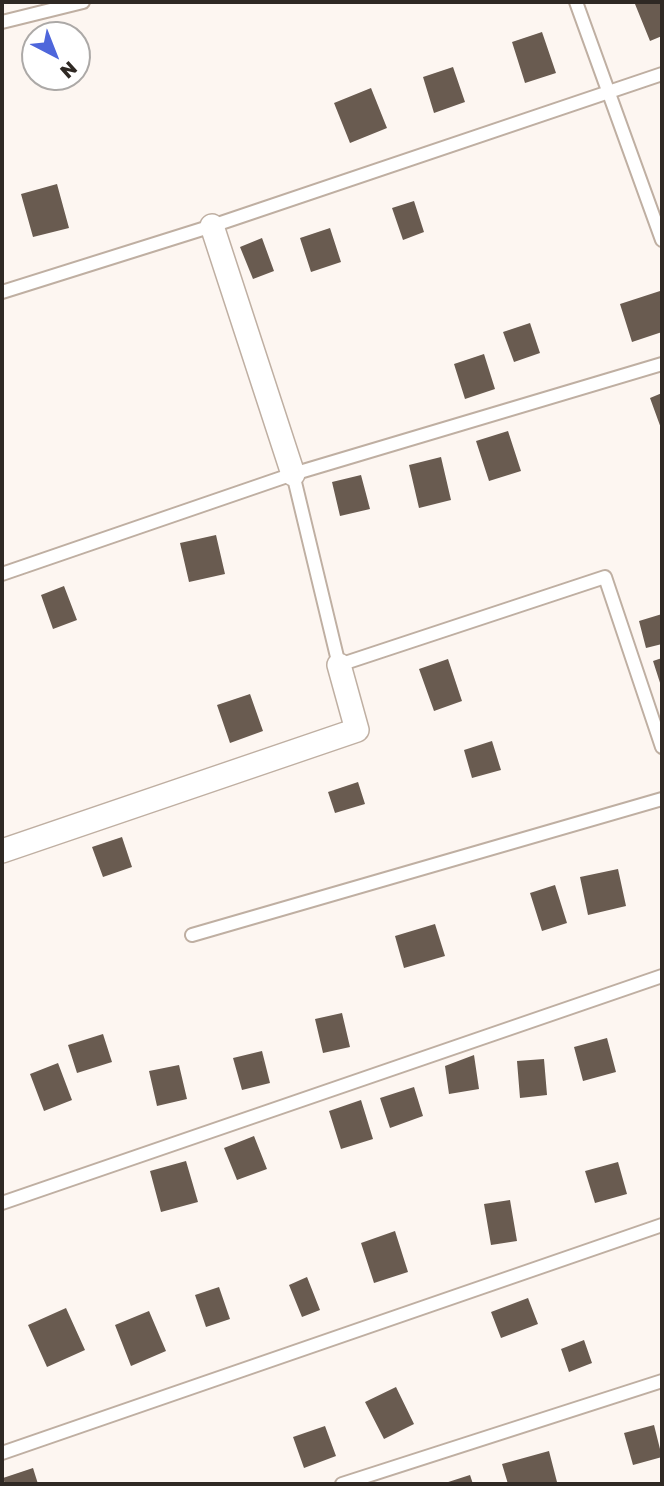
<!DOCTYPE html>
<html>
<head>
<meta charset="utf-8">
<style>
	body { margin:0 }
	#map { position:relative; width:664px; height:1486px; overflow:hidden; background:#fdf6f1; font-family:"Golos Text",sans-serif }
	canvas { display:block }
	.frame { position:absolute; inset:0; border:4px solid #2f2924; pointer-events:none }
	.north { position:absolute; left:21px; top:21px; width:70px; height:70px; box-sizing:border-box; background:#fff; border:2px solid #aca9a7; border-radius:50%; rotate:138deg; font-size:19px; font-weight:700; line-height:28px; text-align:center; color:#2f2924 }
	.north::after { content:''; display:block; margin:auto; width:24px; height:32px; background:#4e66db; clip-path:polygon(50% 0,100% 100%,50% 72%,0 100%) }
</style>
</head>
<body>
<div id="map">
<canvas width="664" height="1486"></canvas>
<div class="frame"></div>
<div class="north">N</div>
</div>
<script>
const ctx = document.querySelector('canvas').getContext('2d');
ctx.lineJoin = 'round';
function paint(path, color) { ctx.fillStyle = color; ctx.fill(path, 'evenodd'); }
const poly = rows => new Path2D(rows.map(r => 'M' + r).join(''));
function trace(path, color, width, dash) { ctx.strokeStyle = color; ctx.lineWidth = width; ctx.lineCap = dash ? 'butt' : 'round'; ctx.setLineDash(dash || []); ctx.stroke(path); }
paint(poly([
	[640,2,662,2,662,36,650,41,635,4],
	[542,32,556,73,525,83,512,42],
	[453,67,465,102,434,113,423,77],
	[371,88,387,128,350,143,334,103],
	[57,184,69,228,33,237,21,194],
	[414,201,424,232,403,240,392,208],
	[330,228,341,262,311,272,300,238],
	[262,238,274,271,253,279,240,247],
	[660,291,662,332,632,342,620,304],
	[530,323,540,353,514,362,503,332],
	[484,354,495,389,465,399,454,364],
	[662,393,662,431,650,398],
	[508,431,521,471,489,481,476,441],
	[441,457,451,500,419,508,409,465],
	[361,475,370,509,340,516,332,482],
	[216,535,225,574,189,582,180,543],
	[64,586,77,620,53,629,41,595],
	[662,614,662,644,646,648,639,621],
	[662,658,662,689,653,661],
	[448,659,462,701,434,711,419,669],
	[250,694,263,731,230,743,217,705],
	[492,741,501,770,472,778,464,750],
	[358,782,365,804,335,813,328,792],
	[122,837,132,867,103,877,92,847],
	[618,869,626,906,588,915,580,877],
	[555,885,567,923,542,931,530,893],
	[435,924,445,956,404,968,395,936],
	[342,1013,350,1047,323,1053,315,1019],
	[103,1034,112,1062,77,1073,68,1045],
	[607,1038,616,1072,583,1081,574,1047],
	[262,1051,270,1083,242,1090,233,1058],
	[474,1055,479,1089,449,1094,445,1066],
	[544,1059,547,1095,520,1098,517,1061],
	[58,1063,72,1100,44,1111,30,1074],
	[179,1065,187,1099,157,1106,149,1071],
	[414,1087,423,1116,390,1128,380,1098],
	[361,1100,373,1139,341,1149,329,1111],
	[254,1136,267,1169,237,1180,224,1148],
	[186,1161,198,1202,161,1212,150,1171],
	[618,1162,627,1194,595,1203,585,1171],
	[510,1200,517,1241,491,1245,484,1204],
	[395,1231,408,1272,374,1283,361,1243],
	[307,1277,320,1310,302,1317,289,1285],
	[219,1287,230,1319,206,1327,195,1295],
	[528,1298,538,1324,501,1338,491,1312],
	[66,1308,85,1350,47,1367,28,1325],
	[149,1311,166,1351,131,1366,115,1325],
	[584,1340,592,1363,569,1372,561,1349],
	[396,1387,414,1424,384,1439,365,1402],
	[654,1425,662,1457,633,1465,624,1433],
	[325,1426,336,1456,304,1468,293,1437],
	[549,1451,557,1482,508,1484,502,1464],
	[33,1468,38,1484,5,1484,3,1478],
	[470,1475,473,1484,442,1484]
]), '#695b50');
const service = poly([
	[576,2,662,240],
	[2,22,83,2],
	[2,292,212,226,662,74],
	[293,474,339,665,605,577,662,747],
	[2,574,293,474,662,364],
	[192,935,662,799],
	[2,1203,662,976],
	[2,1453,662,1225],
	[342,1484,662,1381]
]);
const minor = poly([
	[212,226,293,474],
	[2,851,357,730,339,665]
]);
trace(service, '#bfafa2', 16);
trace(minor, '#bfafa2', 26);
trace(service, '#fff', 12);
trace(minor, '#fff', 23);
</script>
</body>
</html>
